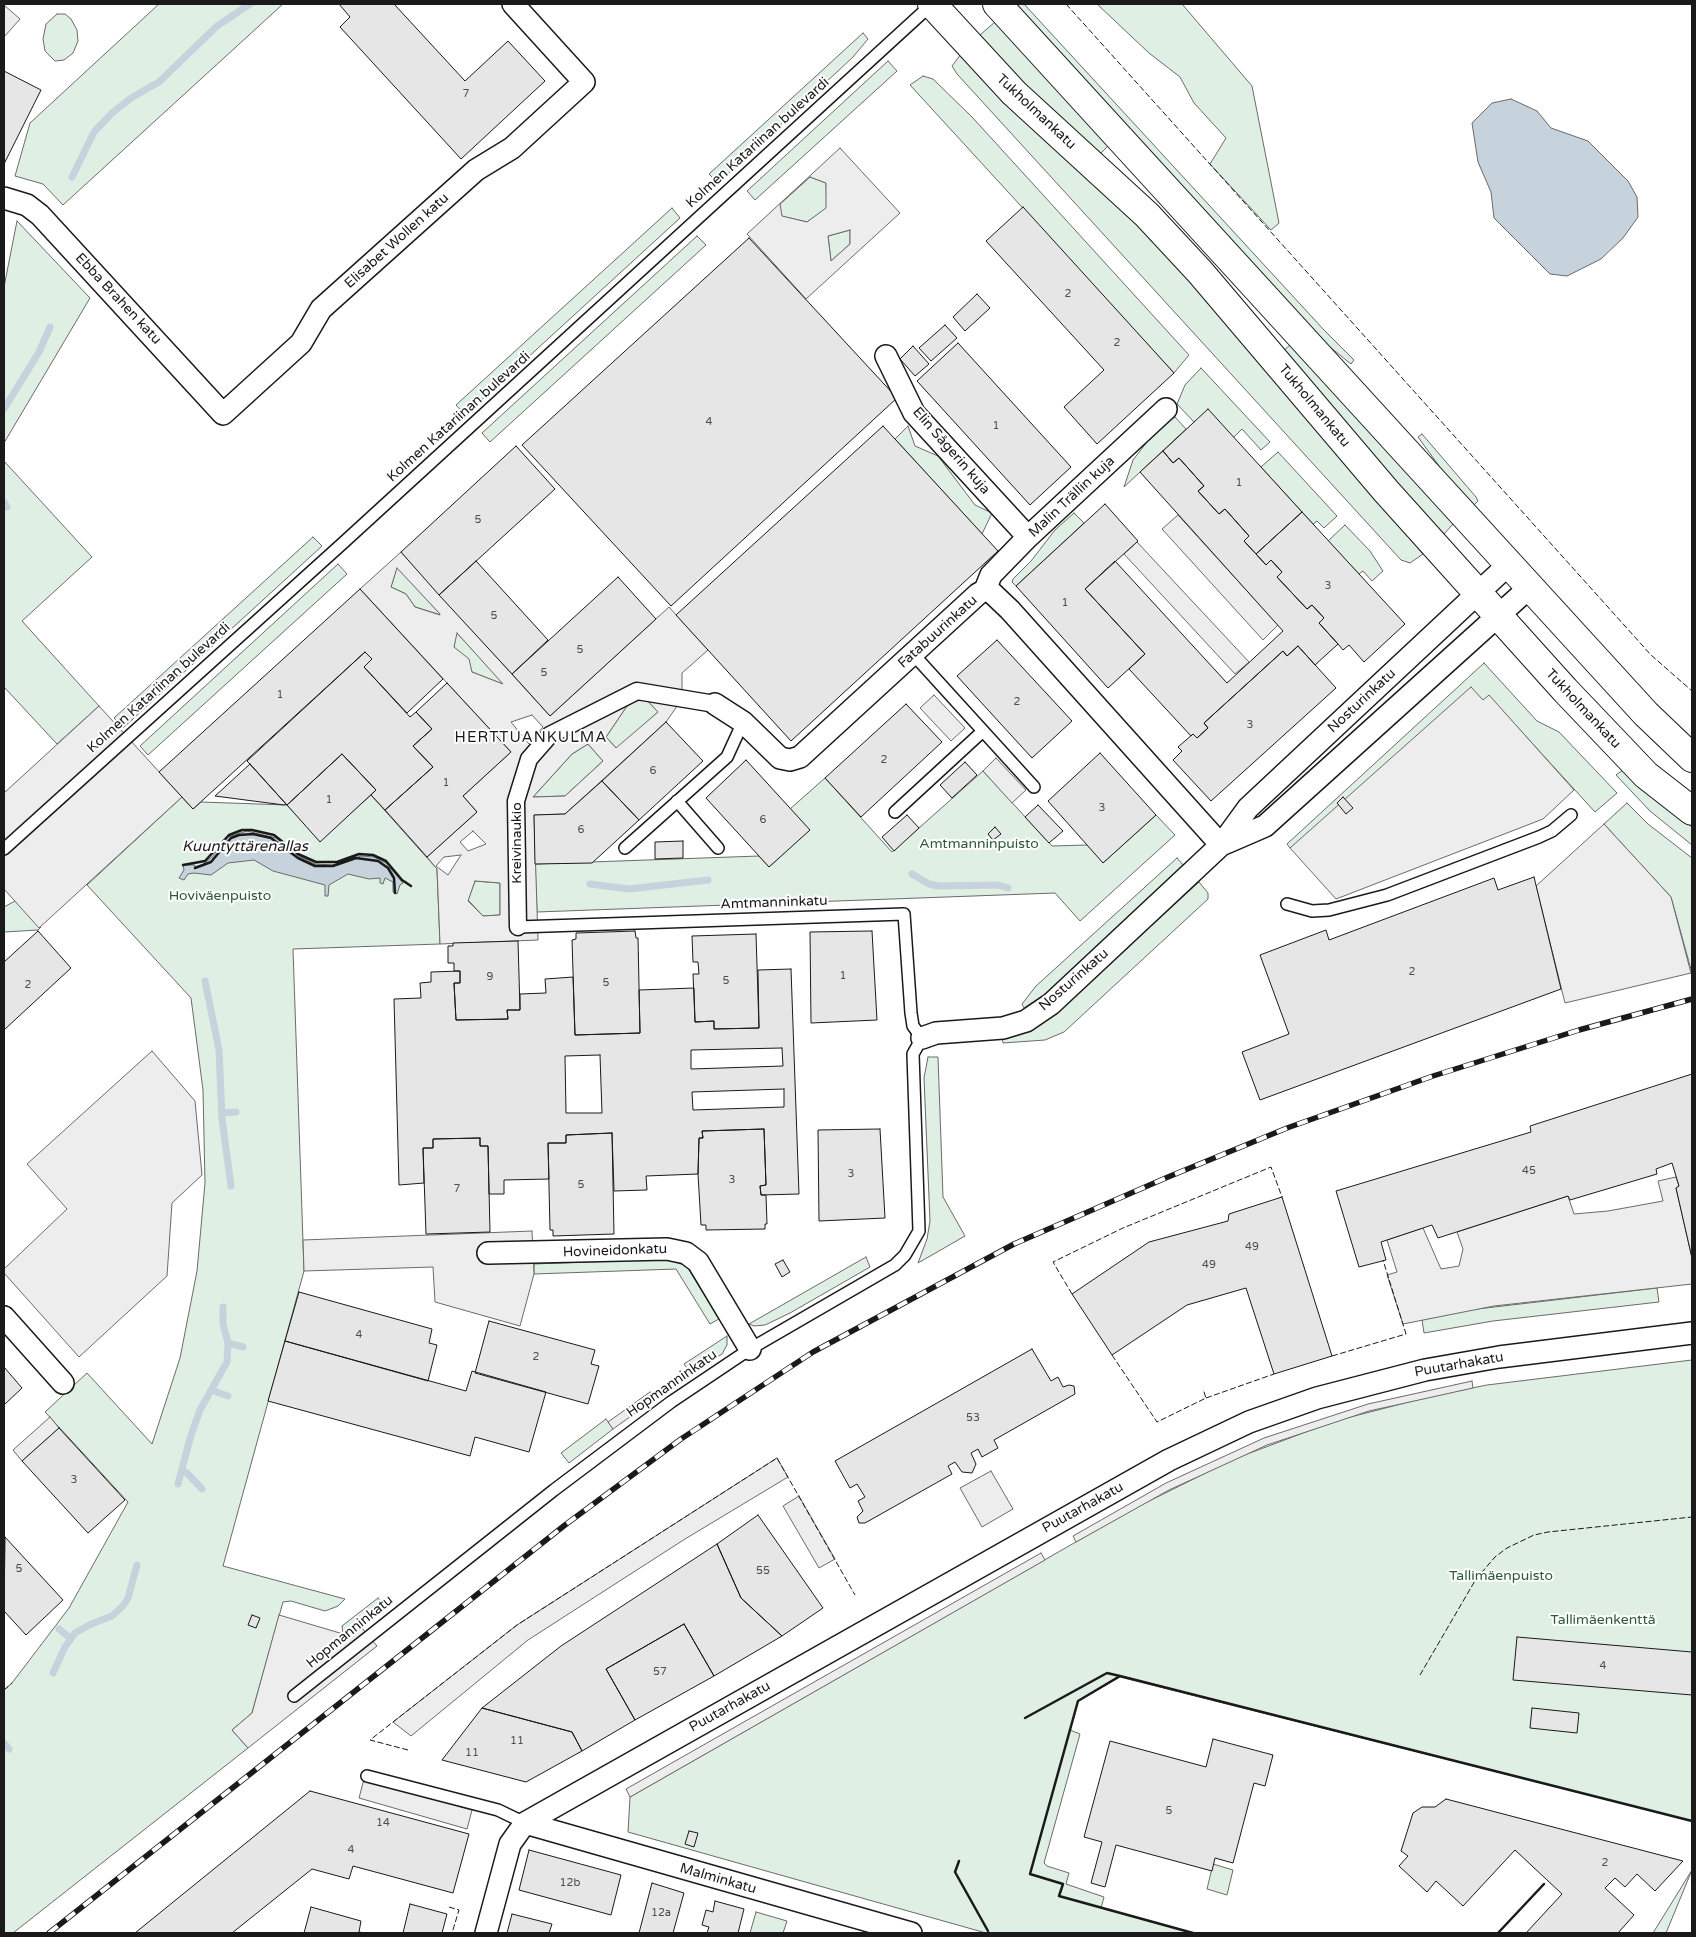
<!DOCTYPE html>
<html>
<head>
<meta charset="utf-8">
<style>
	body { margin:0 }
	#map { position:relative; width:1696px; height:1937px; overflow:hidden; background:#fff; font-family:"Varela Round",sans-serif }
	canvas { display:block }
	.frame { position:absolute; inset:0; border:5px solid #1a1a1a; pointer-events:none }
</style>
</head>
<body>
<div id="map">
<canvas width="1696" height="1937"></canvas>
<div class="frame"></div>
</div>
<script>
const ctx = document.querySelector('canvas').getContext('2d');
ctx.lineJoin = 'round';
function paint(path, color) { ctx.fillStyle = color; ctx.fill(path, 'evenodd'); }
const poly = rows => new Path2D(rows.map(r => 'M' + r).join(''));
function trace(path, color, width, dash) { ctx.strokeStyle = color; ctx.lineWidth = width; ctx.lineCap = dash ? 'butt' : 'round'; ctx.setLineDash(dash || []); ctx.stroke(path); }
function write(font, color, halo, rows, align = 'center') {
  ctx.font = font + ' "Varela Round",sans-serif'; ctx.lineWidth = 4; ctx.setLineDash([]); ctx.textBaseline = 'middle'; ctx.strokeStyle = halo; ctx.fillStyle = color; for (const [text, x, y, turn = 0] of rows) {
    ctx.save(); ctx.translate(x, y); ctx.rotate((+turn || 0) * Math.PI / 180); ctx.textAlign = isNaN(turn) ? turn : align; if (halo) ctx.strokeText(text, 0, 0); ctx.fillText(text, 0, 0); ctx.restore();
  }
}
const green = poly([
	[159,4,283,4,63,205,43,184,15,176,30,123,159,4],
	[1014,4,1024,4,1324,330,1354,360,1351,364,1320,339,1014,4],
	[1097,4,1182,4,1252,86,1279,223,1271,230,1210,164,1226,138,1194,103,1180,77,1149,53,1097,4],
	[57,14,65,14,71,19,77,30,78,41,73,53,64,60,55,61,45,51,43,39,46,24,57,14],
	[995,22,1108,146,1100,154,1017,78,980,35,995,22],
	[863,33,868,39,853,57,718,183,709,174,863,33],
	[961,54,1110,195,1190,281,1423,554,1410,563,1401,560,957,74,952,66,961,54],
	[888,61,897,71,755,200,747,191,888,61],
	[923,76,933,79,972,117,1189,355,1174,373,910,85,923,76],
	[810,177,826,183,827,208,807,222,781,216,780,204,810,177],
	[672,208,680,218,465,415,456,405,672,208],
	[17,221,90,298,4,443,4,287,17,221],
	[850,230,850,244,831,261,828,236,850,230],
	[697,236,706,245,490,442,482,433,697,236],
	[1290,345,1454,523,1443,535,1282,352,1290,345],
	[1201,368,1270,442,1261,450,1242,429,1233,438,1194,422,1177,404,1185,385,1201,368],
	[1175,417,1186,429,1124,487,1133,460,1157,429,1175,417],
	[908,426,915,446,938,456,975,505,992,513,982,534,895,439,908,426],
	[1422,434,1476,497,1478,501,1472,507,1450,481,1418,437,1422,434],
	[1278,452,1337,516,1324,528,1317,521,1313,524,1261,467,1278,452],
	[4,461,92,557,22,621,99,706,57,744,4,687,4,461],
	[1074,513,1084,523,1016,586,1012,582,1013,579,1031,561,1055,530,1074,513],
	[1345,525,1370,551,1383,571,1372,581,1363,571,1359,574,1328,541,1345,525],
	[313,537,322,546,123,728,114,718,313,537],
	[338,564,347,574,148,755,140,746,338,564],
	[397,567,441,615,415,607,406,594,391,587,397,567],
	[456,632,505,685,472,672,454,647,456,632],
	[1484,663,1537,721,1559,732,1617,793,1595,812,1489,696,1290,848,1287,844,1484,663],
	[645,698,658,712,617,749,606,737,629,703,645,698],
	[588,744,603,761,565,796,533,797,572,754,588,744],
	[1623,770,1660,804,1692,827,1692,845,1650,811,1616,775,1623,770],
	[983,771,1052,846,1087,845,1104,862,1156,815,1175,835,1080,921,1055,893,537,912,535,864,759,856,769,867,809,830,790,809,825,778,892,852,983,771],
	[371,795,437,869,440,944,293,949,304,1271,223,1566,345,1599,338,1606,325,1611,291,1601,283,1602,252,1713,232,1730,248,1748,13,1933,4,1933,4,1690,12,1683,69,1608,128,1502,45,1412,87,1373,152,1444,180,1358,197,1271,205,1183,203,1090,191,998,87,885,182,797,193,809,201,802,287,805,320,841,371,795],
	[1627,803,1648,824,1692,858,1692,973,1671,897,1604,824,1627,803],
	[1177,858,1184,866,1045,994,1024,1008,1022,1004,1036,986,1177,858],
	[475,881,500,883,500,915,483,916,468,900,475,881],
	[1199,882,1208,893,1208,899,1064,1032,1045,1040,1003,1043,1002,1038,1038,1026,1053,1016,1199,882],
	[15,901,18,901,41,927,38,930,4,932,4,907,15,901],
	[928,1057,938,1057,943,1197,965,1236,918,1263,927,1239,930,1221,924,1078,928,1057],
	[866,1257,870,1267,790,1313,765,1325,754,1326,749,1324,866,1257],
	[667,1259,684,1265,689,1270,719,1319,710,1324,676,1269,534,1274,534,1264,667,1259],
	[1657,1288,1659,1302,1493,1321,1424,1333,1422,1320,1460,1311,1657,1288],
	[727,1336,727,1345,722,1354,691,1374,684,1364,727,1336],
	[1692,1360,1692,1821,1120,1677,1078,1701,1070,1730,1080,1734,1044,1863,1047,1866,1069,1873,1066,1884,1104,1897,1101,1908,1193,1933,986,1933,628,1832,630,1797,1137,1507,1234,1459,1335,1421,1432,1396,1487,1385,1692,1360],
	[606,1419,613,1429,569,1463,561,1453,606,1419],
	[378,1598,386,1608,350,1636,343,1634,342,1626,378,1598],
	[1213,1864,1233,1870,1227,1895,1207,1889,1213,1864],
	[1692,1870,1666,1933,1653,1933,1692,1870],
	[756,1912,787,1921,783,1933,750,1933,756,1912]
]);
paint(green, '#e0efe3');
trace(green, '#6a6a6a', 1);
const parking = poly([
	[4,5,20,19,4,37,4,5],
	[840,148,900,213,806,299,747,234,840,148],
	[810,177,826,183,826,208,807,222,782,216,780,204,810,177],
	[850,230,850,244,831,261,828,236,850,230],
	[1178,515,1278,625,1263,640,1162,529,1178,515],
	[1137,542,1249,662,1235,674,1124,554,1137,542],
	[401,552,550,716,669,607,708,650,682,673,682,699,666,722,565,814,534,815,538,940,440,944,437,869,427,857,477,812,463,796,511,752,360,589,401,552],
	[397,568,440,614,440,615,415,607,406,594,391,587,397,568],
	[457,633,503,684,472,672,469,659,454,647,457,633],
	[645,698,658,712,616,748,606,737,629,703,645,698],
	[532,715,543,727,529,744,511,722,532,715],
	[588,744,603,761,565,796,533,797,572,754,588,744],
	[473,831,486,844,468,851,460,842,473,831],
	[461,855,448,875,436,866,444,857,461,855],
	[475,881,500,883,500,915,483,916,468,901,475,881],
	[1471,687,1483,700,1489,695,1574,790,1543,819,1336,899,1290,848,1471,687],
	[934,695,965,728,951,741,920,708,934,695],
	[99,706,182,797,39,928,4,889,4,793,99,706],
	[996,758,1026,790,1012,803,983,771,996,758],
	[1604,824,1671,897,1691,973,1565,1003,1536,886,1604,824],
	[152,1051,195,1101,202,1175,172,1203,167,1276,79,1357,4,1273,4,1269,67,1209,27,1164,152,1051],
	[1676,1177,1679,1186,1676,1188,1692,1258,1692,1284,1494,1306,1403,1324,1387,1275,1397,1272,1387,1240,1423,1228,1441,1269,1459,1266,1463,1249,1457,1232,1568,1196,1574,1214,1608,1211,1663,1201,1658,1181,1676,1177],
	[532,1231,534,1274,520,1326,435,1302,433,1267,304,1271,303,1240,532,1231],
	[1472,1381,1473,1388,1369,1411,1267,1445,1169,1490,1076,1542,1073,1536,1166,1483,1264,1438,1368,1404,1472,1381],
	[650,1392,655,1399,613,1429,608,1422,650,1392],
	[50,1417,59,1428,22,1461,13,1450,50,1417],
	[777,1458,788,1477,685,1539,528,1640,411,1736,393,1722,517,1625,777,1458],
	[991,1471,1013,1509,982,1527,960,1488,991,1471],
	[799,1496,835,1559,819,1568,783,1506,799,1496],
	[1041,1553,1045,1560,630,1797,626,1789,1041,1553],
	[279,1615,350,1636,361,1627,377,1646,248,1748,232,1730,252,1713,279,1615],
	[364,1779,472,1810,467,1829,359,1798,364,1779]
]);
paint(parking, '#ededed');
trace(parking, '#6a6a6a', 1);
const water = poly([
	[1511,99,1537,111,1551,128,1588,141,1628,181,1637,197,1638,217,1623,238,1601,259,1567,276,1550,274,1494,218,1491,192,1478,162,1472,123,1492,103,1511,99],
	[247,831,276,838,297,855,315,864,332,865,361,856,374,857,386,863,403,883,400,885,397,894,393,892,393,882,385,878,383,884,380,883,380,878,369,879,348,874,329,885,328,896,325,896,325,885,273,871,254,860,228,863,211,875,194,873,188,874,184,880,179,878,184,870,183,865,195,865,195,867,202,865,212,857,228,837,247,831]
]);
paint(water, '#c6d2dc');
trace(water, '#6a6a6a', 1);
trace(poly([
	[72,177,94,132,112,113,131,98,159,82,217,26,250,4],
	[4,409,39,352,50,327],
	[4,502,7,507],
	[912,874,929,884,938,886,998,885,1008,888],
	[590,884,629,889,708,880],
	[205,981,219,1050,222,1119,231,1186],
	[222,1113,236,1112],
	[228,1343,243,1347],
	[211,1390,228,1396],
	[182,1471,187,1473,202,1489],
	[178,1484,191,1435,200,1410,227,1362,228,1343,223,1324,223,1307],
	[59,1629,70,1638],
	[53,1673,65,1647,75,1633,91,1624,112,1616,123,1606,128,1598,137,1565],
	[4,1743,9,1749]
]), '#c6d2dc', 7);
const building = poly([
	[339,4,394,4,465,81,508,41,545,81,461,159,340,27,350,17,339,4],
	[4,71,41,90,4,164,4,71],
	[1023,207,1174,373,1097,444,1064,407,1104,370,986,241,1023,207],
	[749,238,897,398,671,606,522,445,749,238],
	[977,294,990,308,965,331,953,317,977,294],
	[945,325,957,338,931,361,919,348,945,325],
	[958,343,1071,467,1030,505,917,381,958,343],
	[913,346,929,364,915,376,900,359,913,346],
	[1208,409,1302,512,1256,554,1244,541,1249,536,1225,509,1219,514,1198,491,1204,486,1179,458,1173,463,1163,451,1208,409],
	[883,426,998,551,791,741,676,615,883,426],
	[516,446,555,489,439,595,401,552,516,446],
	[1163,451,1173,463,1179,458,1204,486,1198,491,1219,514,1225,509,1249,536,1244,541,1256,554,1266,565,1271,560,1282,572,1277,577,1307,609,1312,605,1324,618,1319,623,1338,644,1315,665,1298,646,1287,656,1283,651,1204,723,1208,728,1197,738,1193,734,1191,736,1129,669,1145,654,1085,589,1115,561,1227,683,1283,631,1140,472,1163,451],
	[1105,504,1138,541,1085,589,1145,654,1108,688,1016,586,1105,504],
	[1302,512,1405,624,1364,662,1349,645,1343,650,1338,644,1319,623,1324,618,1312,605,1307,609,1277,577,1282,572,1271,560,1266,565,1256,554,1302,512],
	[476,561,548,640,512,674,439,595,476,561],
	[618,577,656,619,550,716,512,674,618,577],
	[360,589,443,679,407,713,364,667,372,659,365,652,193,809,159,772,360,589],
	[997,640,1072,721,1032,758,957,676,997,640],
	[1298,646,1336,688,1211,801,1173,760,1182,751,1178,747,1193,734,1197,738,1208,728,1204,723,1283,651,1287,656,1298,646],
	[365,652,372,659,364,667,410,717,416,712,432,729,413,746,433,767,385,810,371,795,376,790,342,754,287,805,247,761,365,652],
	[447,683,511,752,463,796,477,812,427,857,385,810,433,767,413,746,432,729,416,712,447,683],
	[906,704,942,742,861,817,825,778,906,704],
	[666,722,703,761,639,820,602,781,666,722],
	[1100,753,1156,815,1103,863,1048,801,1100,753],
	[342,754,376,790,320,842,287,805,342,754],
	[746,760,810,830,769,867,706,798,746,760],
	[965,762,977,775,952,798,940,785,965,762],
	[250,764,286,804,284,805,215,796,250,764],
	[602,781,639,820,592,863,535,864,534,815,565,814,602,781],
	[1343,797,1353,808,1346,814,1337,803,1343,797],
	[1038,805,1063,831,1049,843,1025,817,1038,805],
	[907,815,919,828,894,851,882,837,907,815],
	[995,827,1001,834,993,840,988,834,995,827],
	[683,841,683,858,655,859,655,842,683,841],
	[1534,877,1561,989,1260,1100,1242,1052,1289,1034,1260,955,1326,930,1329,940,1494,878,1498,890,1534,877],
	[38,931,71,968,4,1030,4,962,38,931],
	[635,931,636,938,638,938,640,1033,575,1035,572,940,576,939,576,933,635,931],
	[872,931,877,1020,811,1023,810,932,872,931],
	[756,934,759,1028,714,1029,714,1021,695,1022,693,974,699,974,698,962,693,962,692,936,756,934],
	[518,941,520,1010,507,1010,508,1019,456,1020,454,983,460,983,460,971,454,971,454,963,448,963,448,946,453,946,453,943,518,941],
	[791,969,799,1194,761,1195,760,1186,766,1185,764,1129,702,1131,703,1138,699,1138,698,1174,646,1176,647,1190,614,1191,612,1133,566,1135,566,1143,548,1143,549,1179,504,1180,504,1194,489,1194,488,1146,480,1146,480,1138,433,1139,433,1148,423,1148,424,1183,399,1185,394,999,421,998,420,983,431,982,431,972,460,971,460,983,454,983,456,1020,508,1019,507,1010,520,1010,520,994,546,993,545,979,573,977,575,1035,640,1033,639,990,694,988,695,1022,714,1021,714,1029,759,1028,758,970,791,969],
	[782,1048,783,1066,691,1069,691,1050,782,1048],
	[600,1055,602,1113,566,1113,565,1056,600,1055],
	[1692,1074,1692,1258,1676,1188,1679,1186,1672,1163,1656,1169,1657,1174,1570,1200,1568,1196,1438,1238,1432,1225,1381,1242,1386,1260,1359,1267,1336,1191,1531,1132,1530,1126,1692,1074],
	[784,1089,784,1107,693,1110,692,1092,784,1089],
	[764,1129,766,1185,760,1186,761,1195,766,1195,767,1224,765,1224,765,1229,706,1230,706,1225,701,1225,698,1174,699,1138,703,1138,702,1131,764,1129],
	[880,1129,885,1218,819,1221,818,1130,880,1129],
	[612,1133,614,1234,553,1236,553,1230,550,1230,548,1143,566,1143,566,1135,612,1133],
	[480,1138,480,1146,488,1146,490,1232,426,1234,423,1148,433,1148,433,1139,480,1138],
	[1282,1197,1332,1356,1274,1374,1246,1288,1187,1305,1112,1355,1072,1294,1149,1242,1228,1221,1229,1214,1282,1197],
	[783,1260,790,1272,782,1277,775,1264,783,1260],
	[299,1292,432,1329,429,1343,437,1345,428,1381,285,1341,299,1292],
	[489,1321,595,1350,591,1364,599,1366,588,1404,475,1373,489,1321],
	[285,1341,466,1391,472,1371,546,1392,529,1452,475,1437,470,1456,268,1401,285,1341],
	[1032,1349,1051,1381,1058,1377,1063,1387,1069,1385,1074,1386,1075,1394,994,1440,998,1448,982,1457,978,1449,971,1453,976,1464,972,1473,962,1472,955,1462,948,1466,952,1474,865,1523,859,1523,857,1517,863,1511,858,1501,865,1497,857,1484,850,1488,835,1461,1032,1349],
	[4,1367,22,1388,4,1405,4,1367],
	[59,1428,125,1500,88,1533,22,1461,59,1428],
	[758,1515,823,1608,782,1636,741,1598,717,1544,758,1515],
	[5,1537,63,1600,26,1635,4,1611,5,1537],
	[717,1544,741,1598,782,1636,714,1676,684,1624,606,1669,635,1720,582,1751,572,1732,482,1708,561,1646,717,1544],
	[252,1615,260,1618,256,1628,248,1625,252,1615],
	[684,1624,714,1676,635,1720,606,1669,684,1624],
	[1517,1637,1692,1652,1692,1695,1513,1680,1517,1637],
	[482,1708,572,1732,582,1751,526,1782,442,1760,482,1708],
	[1532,1708,1579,1713,1577,1733,1530,1728,1532,1708],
	[1213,1739,1273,1755,1265,1786,1254,1783,1233,1863,1215,1858,1212,1871,1116,1845,1105,1887,1091,1883,1102,1842,1084,1837,1110,1741,1206,1767,1213,1739],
	[310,1791,469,1834,453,1893,353,1866,349,1879,312,1869,232,1933,135,1933,310,1791],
	[1446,1799,1683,1861,1655,1891,1637,1874,1625,1887,1615,1878,1605,1888,1634,1915,1618,1933,1526,1933,1562,1894,1515,1850,1463,1906,1436,1881,1427,1892,1399,1866,1408,1856,1401,1851,1413,1813,1422,1807,1435,1807,1446,1799],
	[689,1831,698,1833,694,1847,685,1844,689,1831],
	[529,1850,621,1875,611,1915,519,1890,529,1850],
	[652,1883,684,1893,673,1933,639,1933,652,1883],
	[715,1901,744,1909,738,1933,707,1933,709,1927,702,1925,706,1910,713,1912,715,1901],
	[410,1904,447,1914,442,1933,403,1933,410,1904],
	[311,1907,361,1921,359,1932,365,1933,304,1933,311,1907],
	[512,1914,552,1924,549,1933,507,1933,512,1914]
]);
paint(building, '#e6e6e6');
trace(building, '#1a1a1a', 1);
const service = poly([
	[913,654,1034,787],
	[677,801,718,848],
	[895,812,983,731],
	[625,848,727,757,743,722],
	[4,849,343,543,932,4],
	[1287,904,1312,911,1329,910,1387,895,1539,837,1552,831,1571,815],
	[294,1696,554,1490,671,1402,750,1349,895,1265,905,1255,919,1231,913,1054,922,1038,913,1026,911,1013,904,914,518,927],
	[367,1776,498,1810,525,1823]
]);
const pedestrian = poly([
	[518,927,516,801,529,759,550,735,637,691,715,704]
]);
const minor = poly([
	[4,198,27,205,40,215,223,414,301,343,321,309,476,170,512,148,584,82,513,4],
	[886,356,914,413,1028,537],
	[985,590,991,575,1028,537,1166,409],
	[715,704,743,722,780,758,790,760,800,757,978,594,985,590,990,591,1010,610,1221,845],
	[1221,845,1265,826,1530,587],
	[922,1038,936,1033,1003,1028,1026,1021,1051,1004,1221,845,1248,808,1509,564],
	[488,1253,667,1249,686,1253,698,1262,750,1349],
	[4,1317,63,1383],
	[525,1823,911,1933],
	[486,1933,510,1844,525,1823,1169,1460,1249,1422,1317,1398,1425,1370,1499,1357,1692,1333]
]);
const secondary = poly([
	[932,4,1014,93,1147,215,1200,272,1386,491,1565,690,1646,775,1692,811],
	[997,4,1646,714,1692,758]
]);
trace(service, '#1a1a1a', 14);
trace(pedestrian, '#1a1a1a', 19);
trace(minor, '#1a1a1a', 24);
trace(secondary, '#1a1a1a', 30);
trace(service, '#fff', 11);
trace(pedestrian, '#fff', 16);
trace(minor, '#fff', 21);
trace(secondary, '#fff', 28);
const rail = poly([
	[49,1933,565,1525,681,1439,813,1352,1014,1244,1168,1177,1287,1128,1433,1076,1579,1030,1692,999]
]);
trace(rail, '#1a1a1a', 5.5);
trace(rail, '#fff', 4, [11]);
trace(poly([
	[1066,4,1651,655,1692,691],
	[1072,1294,1053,1262,1123,1228,1271,1167,1282,1197],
	[1112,1355,1157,1422,1206,1398,1203,1389],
	[1332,1356,1406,1334,1383,1260],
	[1206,1398,1274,1374],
	[1420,1675,1476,1579,1495,1557,1507,1548,1534,1535,1548,1532,1692,1517],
	[4,1690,12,1683],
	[408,1750,370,1740,517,1625,777,1458,855,1595],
	[449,1907,459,1910,452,1933]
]), '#1a1a1a', 1, [6, 2.5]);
trace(poly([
	[183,865,205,861,229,835,242,830,252,830,274,835,298,854,316,862,337,862,359,854,373,855,386,861,402,880,411,886],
	[195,868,211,862,231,838,239,835,253,834,271,838,298,858,315,866,333,866,356,858,378,861,388,868,394,878,395,893],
	[1025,1718,1107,1673,1120,1676],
	[959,1861,955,1872,988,1931],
	[1193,1933,1059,1896,1063,1884,1030,1874,1078,1701,1120,1676,1692,1821],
	[1498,1933,1544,1884]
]), '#1a1a1a', 2.5);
write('11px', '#4d4d4d', null, [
	["7",466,94],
	["2",1068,294],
	["2",1117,343],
	["4",709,422],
	["1",996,426],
	["1",1239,483],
	["5",478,520],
	["3",1328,586],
	["1",1065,603],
	["5",494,616],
	["5",580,650],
	["5",544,673],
	["1",280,695],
	["2",1017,702],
	["3",1250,725],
	["2",884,760],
	["6",653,771],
	["1",446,783],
	["1",329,800],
	["3",1102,808],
	["6",763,820],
	["6",581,830],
	["2",1412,972],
	["1",843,976],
	["9",490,977],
	["5",726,981],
	["5",606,983],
	["2",28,985],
	["45",1529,1171],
	["3",851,1174],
	["3",732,1180],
	["5",581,1185],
	["7",457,1189],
	["49",1252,1247],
	["49",1209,1265],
	["4",359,1335],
	["2",536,1357],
	["53",973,1418],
	["3",74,1480],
	["5",19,1569],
	["55",763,1571],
	["4",1603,1666],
	["57",660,1672],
	["11",517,1741],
	["11",472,1753],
	["5",1169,1811],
	["14",383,1823],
	["4",351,1850],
	["2",1605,1863],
	["12b",570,1883],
	["12a",661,1913]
]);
write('14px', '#1a1a1a', '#fff', [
	["Tukholmankatu",1036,112,43],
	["Kolmen Katariinan bulevardi",758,143,-42],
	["Elisabet Wollen katu",397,241,-42],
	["Ebba Brahen katu",118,299,47],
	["Tukholmankatu",1314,406,50],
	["Kolmen Katariinan bulevardi",459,417,-42],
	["Elin Sågerin kuja",951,451,49],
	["Malin Trällin kuja",1072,497,-43],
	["Fatabuurinkatu",938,632,-42],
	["Kolmen Katariinan bulevardi",159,688,-42],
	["Nosturinkatu",1362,701,-43],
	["Tukholmankatu",1583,709,47],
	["Kreivinaukio",517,843,-90],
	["Amtmanninkatu",774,903,-2],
	["Nosturinkatu",1074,980,-41],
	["Hovineidonkatu",615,1251,-2],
	["Puutarhakatu",1459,1365,-10],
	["Hopmanninkatu",672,1384,-35],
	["Puutarhakatu",1083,1508,-29],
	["Hopmanninkatu",350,1632,-39],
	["Puutarhakatu",730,1707,-29],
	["Malminkatu",718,1879,16]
]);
write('14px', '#2b5a34', '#fff', [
	["Amtmanninpuisto",979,844],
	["Hoviväenpuisto",220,896],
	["Tallimäenpuisto",1501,1576],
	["Tallimäenkenttä",1603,1620]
]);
ctx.letterSpacing = '1px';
write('15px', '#1a1a1a', '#fff', [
	["HERTTUANKULMA",531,738]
]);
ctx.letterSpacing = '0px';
write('italic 15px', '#1a1a1a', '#fff', [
	["Kuuntyttärenallas",245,847]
]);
</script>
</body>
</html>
